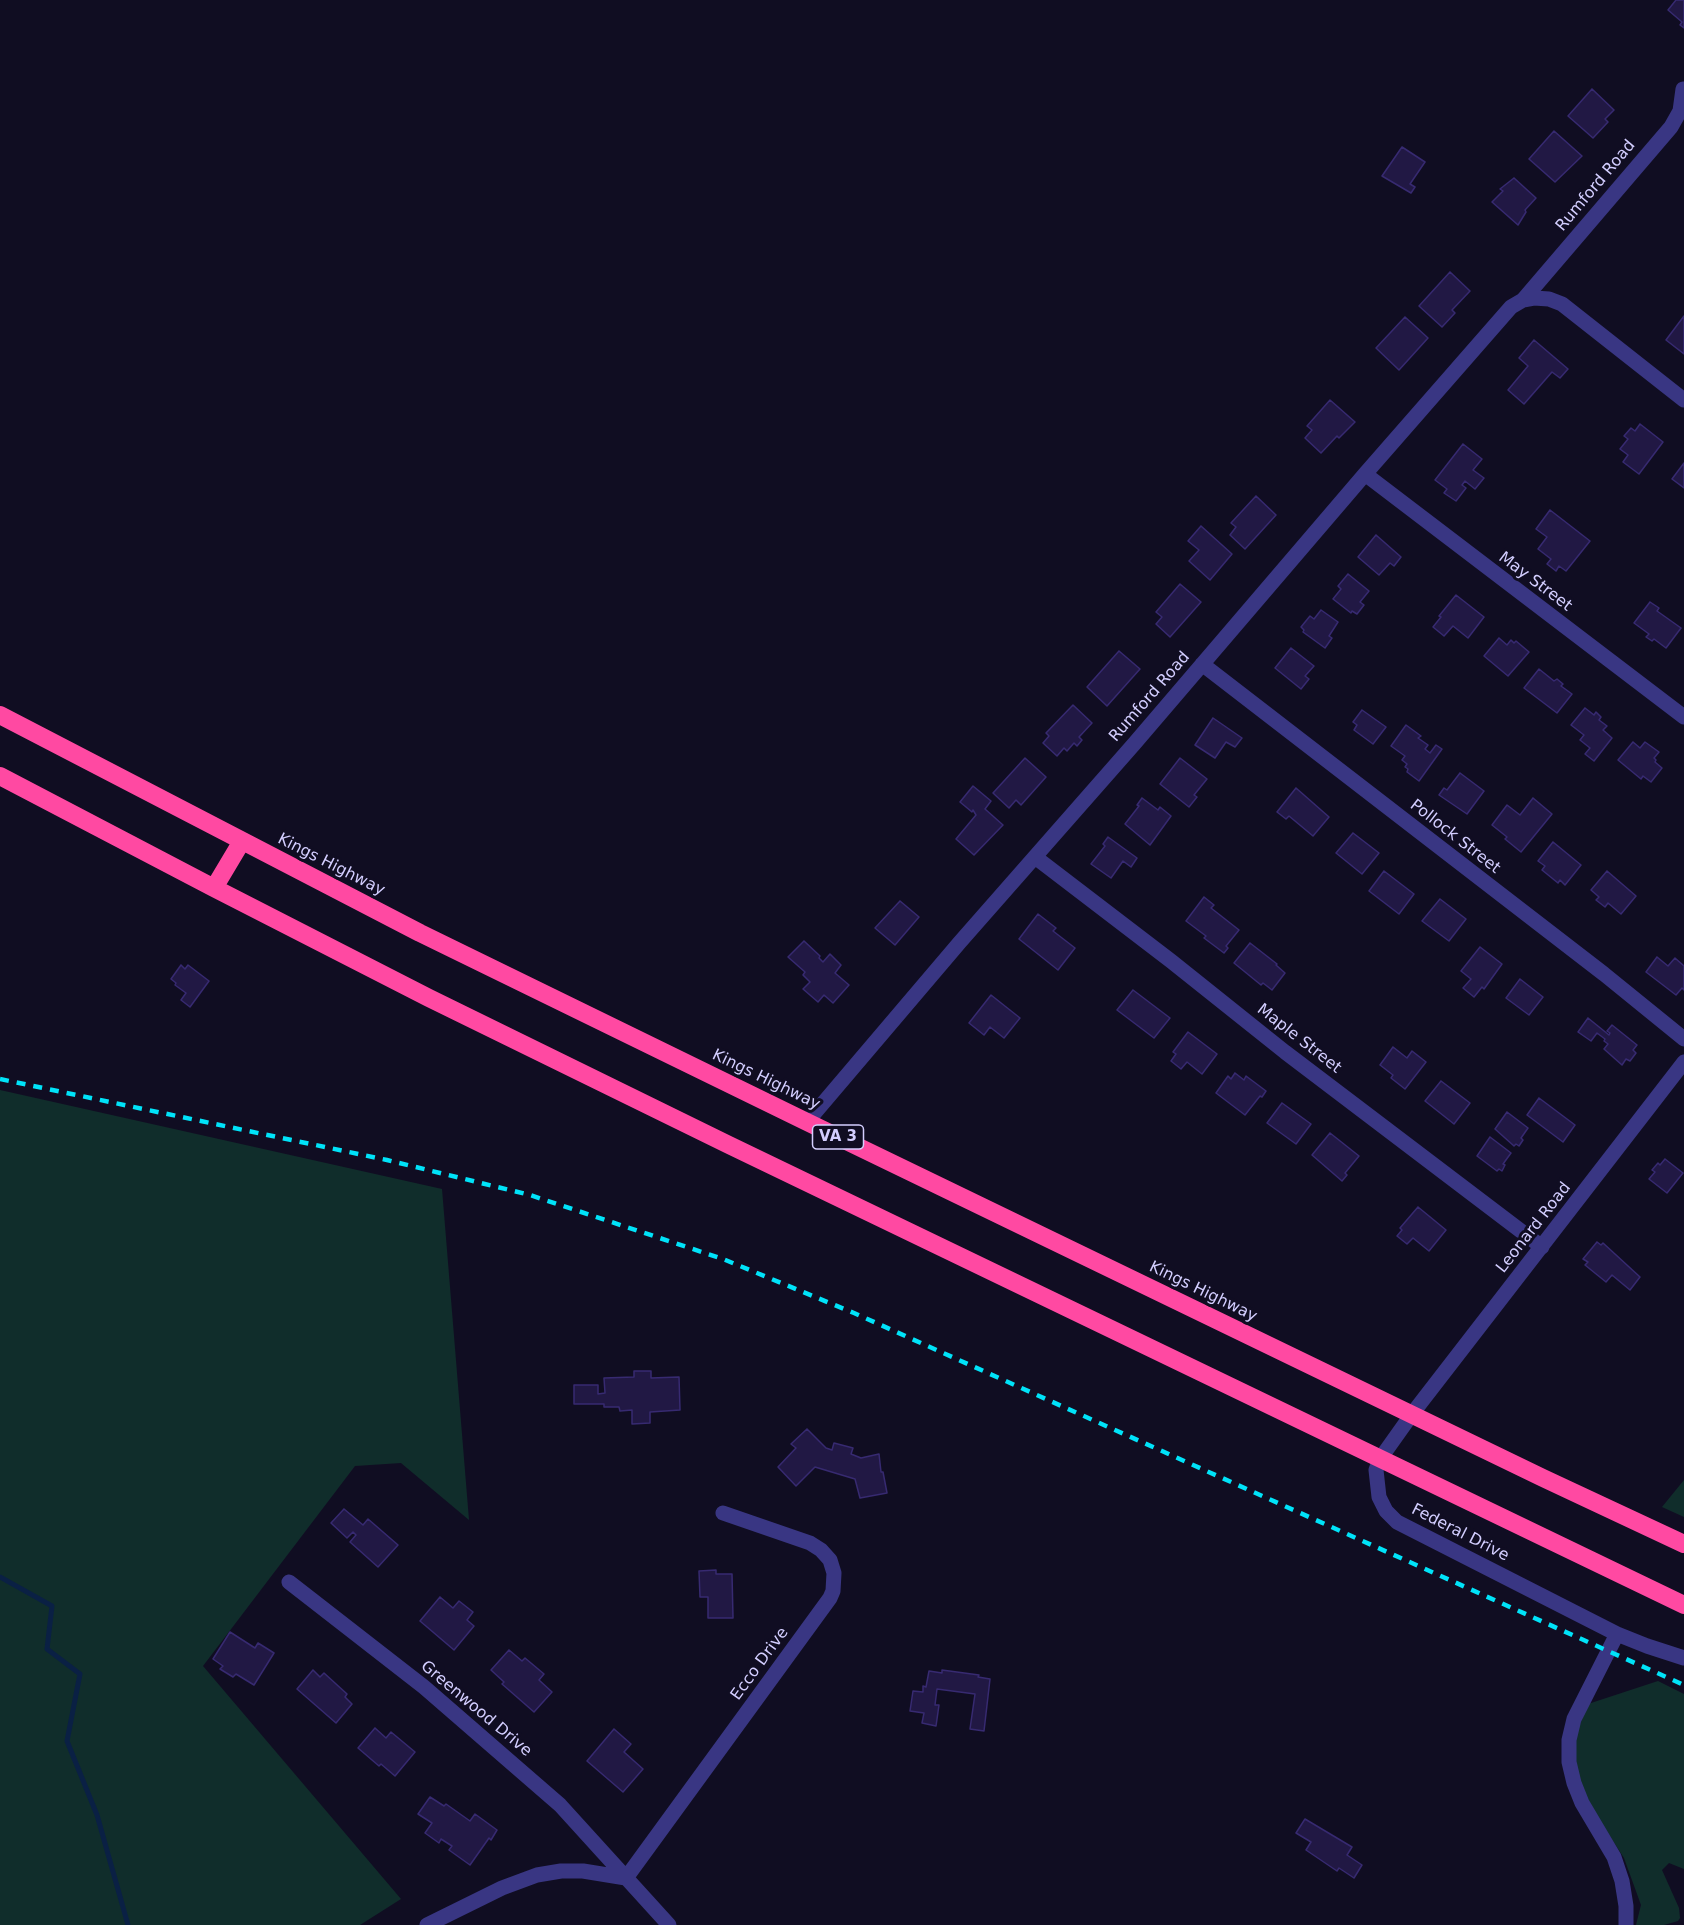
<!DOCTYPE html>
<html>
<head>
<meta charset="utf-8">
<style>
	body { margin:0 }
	canvas { display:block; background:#100d22 }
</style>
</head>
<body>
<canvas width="1684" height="1925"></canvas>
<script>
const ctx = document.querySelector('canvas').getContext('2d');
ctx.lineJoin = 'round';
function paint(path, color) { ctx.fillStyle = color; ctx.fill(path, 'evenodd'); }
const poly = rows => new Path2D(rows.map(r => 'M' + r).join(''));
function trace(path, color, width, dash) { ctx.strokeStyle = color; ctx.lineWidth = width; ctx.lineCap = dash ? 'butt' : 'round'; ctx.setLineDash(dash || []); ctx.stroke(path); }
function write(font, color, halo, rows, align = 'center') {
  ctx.font = font + ' "DejaVu Sans",sans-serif'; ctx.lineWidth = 6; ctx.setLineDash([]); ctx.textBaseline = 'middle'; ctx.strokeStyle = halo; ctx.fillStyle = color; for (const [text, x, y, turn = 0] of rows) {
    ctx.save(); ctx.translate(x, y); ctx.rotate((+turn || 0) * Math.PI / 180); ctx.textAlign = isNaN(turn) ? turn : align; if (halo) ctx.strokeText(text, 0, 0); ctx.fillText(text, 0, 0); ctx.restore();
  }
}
paint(poly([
	[0,1090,442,1189,469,1520,401,1463,355,1466,203,1666,401,1899,360,1925,0,1925],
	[1684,1480,1684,1517,1662,1507],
	[1658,1681,1684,1694,1684,1869,1669,1863,1662,1870,1679,1908,1680,1918,1678,1921,1664,1925,1636,1925,1641,1905,1624,1858,1586,1799,1576,1772,1573,1742,1588,1704]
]), '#102d2b');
trace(poly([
	[0,1577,52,1606,47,1649,80,1674,67,1741,97,1815,128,1925]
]), '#0a2044', 5);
const building = poly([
	[1676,0,1684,0,1684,28,1680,25,1682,22,1668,10,1676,0],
	[1592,89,1614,110,1605,119,1608,122,1593,138,1568,116,1592,89],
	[1554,131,1582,156,1555,182,1529,159,1554,131],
	[1402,147,1425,162,1410,184,1415,187,1411,193,1382,176,1402,147],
	[1514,178,1536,198,1525,210,1526,212,1518,225,1492,202,1503,191,1500,189,1514,178],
	[1450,272,1470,291,1452,310,1455,313,1442,327,1419,306,1450,272],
	[1684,316,1684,354,1666,340,1684,316],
	[1405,317,1428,338,1399,370,1376,348,1405,317],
	[1534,340,1568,369,1560,378,1552,372,1524,404,1508,390,1528,366,1519,358,1534,340],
	[1330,400,1355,422,1339,438,1337,436,1321,453,1305,438,1312,430,1307,426,1330,400],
	[1640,424,1663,442,1639,474,1623,462,1628,455,1620,449,1628,439,1624,436,1631,428,1635,431,1640,424],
	[1463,444,1482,459,1473,470,1484,478,1475,489,1465,481,1462,485,1466,488,1456,501,1444,493,1447,489,1435,480,1463,444],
	[1684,463,1684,488,1672,479,1684,463],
	[1256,496,1276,515,1245,549,1230,535,1236,527,1231,523,1256,496],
	[1550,510,1590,541,1566,571,1559,566,1556,571,1547,564,1551,559,1538,549,1547,537,1536,529,1550,510],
	[1201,526,1232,554,1210,580,1189,561,1199,550,1188,541,1201,526],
	[1376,535,1401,557,1394,566,1390,563,1379,575,1358,557,1376,535],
	[1348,574,1369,591,1360,602,1364,605,1357,614,1352,611,1351,613,1333,599,1341,589,1338,586,1348,574],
	[1180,584,1201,602,1170,637,1156,624,1162,617,1156,612,1180,584],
	[1456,595,1484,617,1468,638,1453,626,1444,636,1433,627,1441,617,1439,616,1456,595],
	[1650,602,1659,608,1657,611,1681,628,1666,648,1654,639,1652,641,1646,637,1649,634,1634,623,1650,602],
	[1321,610,1338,622,1329,636,1332,638,1325,648,1303,632,1304,630,1301,627,1310,616,1314,619,1321,610],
	[1499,638,1507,645,1511,640,1514,643,1516,641,1529,652,1508,676,1484,656,1499,638],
	[1291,648,1314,666,1305,676,1309,679,1301,689,1275,668,1291,648],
	[1119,651,1140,669,1107,706,1087,687,1119,651],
	[1539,669,1554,681,1557,679,1563,684,1561,686,1572,694,1557,713,1524,688,1539,669],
	[1073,705,1092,723,1079,737,1082,740,1077,746,1074,743,1067,751,1064,748,1057,756,1043,743,1049,736,1046,733,1073,705],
	[1585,708,1594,715,1596,712,1601,717,1599,720,1607,726,1603,730,1612,738,1594,761,1585,754,1590,748,1580,740,1584,735,1571,725,1585,708],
	[1362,710,1386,727,1373,744,1354,730,1357,725,1353,722,1362,710],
	[1213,718,1242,738,1235,747,1226,742,1215,758,1195,745,1213,718],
	[1406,725,1421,736,1418,738,1428,745,1425,749,1430,753,1436,745,1442,749,1419,781,1407,772,1408,769,1405,767,1407,764,1402,760,1405,756,1391,746,1406,725],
	[1633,742,1640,748,1645,742,1659,752,1654,758,1656,760,1655,762,1662,768,1651,782,1643,776,1641,779,1618,760,1633,742],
	[1025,758,1046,777,1021,805,1016,800,1009,808,993,793,1025,758],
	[1180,758,1207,779,1194,795,1197,797,1189,807,1160,784,1180,758],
	[1460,773,1484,791,1467,814,1439,795,1444,788,1447,790,1460,773],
	[973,786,991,801,985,809,1003,825,974,855,956,839,976,815,973,810,972,812,960,802,973,786],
	[1296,788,1329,817,1313,836,1289,816,1286,819,1277,812,1296,788],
	[1142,798,1158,810,1160,807,1171,816,1150,845,1125,824,1139,806,1137,805,1142,798],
	[1533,798,1552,814,1521,852,1505,839,1507,837,1492,825,1507,805,1520,815,1533,798],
	[1353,833,1379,853,1362,874,1336,853,1353,833],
	[1108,837,1137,858,1131,867,1123,861,1111,878,1091,864,1105,846,1103,844,1108,837],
	[1553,842,1581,865,1565,885,1560,880,1558,883,1542,870,1545,866,1538,861,1553,842],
	[1384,871,1414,894,1399,914,1369,891,1384,871],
	[1607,871,1636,896,1621,914,1608,903,1605,907,1596,900,1599,897,1591,890,1607,871],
	[1204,897,1214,905,1211,908,1239,930,1226,946,1228,948,1224,953,1204,938,1206,936,1186,921,1204,897],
	[1440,899,1466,919,1449,941,1422,921,1440,899],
	[900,901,919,917,895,945,875,928,900,901],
	[1038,914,1056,928,1053,931,1075,948,1058,970,1019,939,1038,914],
	[804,941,820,956,819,958,823,962,830,954,841,965,835,973,849,985,833,1003,824,995,818,1002,803,989,810,982,803,975,805,972,788,957,804,941],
	[1250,943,1277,964,1276,965,1285,973,1272,990,1263,983,1261,985,1234,963,1250,943],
	[1480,947,1502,964,1484,989,1482,987,1474,997,1463,988,1471,979,1461,971,1480,947],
	[1657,957,1668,966,1675,958,1684,966,1684,990,1682,988,1676,995,1646,972,1657,957],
	[181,965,185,969,188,965,209,981,190,1007,181,1000,186,993,175,985,176,983,171,979,181,965],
	[1520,979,1543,997,1529,1015,1506,998,1520,979],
	[1133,990,1170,1018,1154,1038,1117,1010,1133,990],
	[991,995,1020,1018,1004,1038,990,1027,984,1035,969,1023,991,995],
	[1588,1018,1609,1035,1610,1033,1607,1031,1612,1025,1637,1045,1633,1050,1636,1053,1630,1061,1626,1059,1622,1065,1604,1049,1608,1044,1604,1041,1605,1039,1597,1033,1591,1041,1578,1032,1588,1018],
	[1188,1032,1217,1054,1202,1074,1187,1062,1181,1069,1171,1061,1176,1054,1173,1052,1188,1032],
	[1393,1047,1407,1058,1412,1051,1426,1062,1405,1089,1391,1078,1393,1075,1380,1065,1393,1047],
	[1235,1073,1244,1080,1246,1076,1266,1091,1262,1097,1260,1096,1245,1115,1216,1093,1228,1076,1231,1079,1235,1073],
	[1441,1081,1470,1103,1454,1124,1425,1101,1441,1081],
	[1539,1098,1575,1125,1563,1142,1527,1115,1539,1098],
	[1282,1103,1311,1124,1296,1144,1267,1123,1282,1103],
	[1507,1112,1528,1128,1521,1138,1523,1140,1519,1146,1516,1144,1514,1146,1495,1129,1507,1112],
	[1330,1133,1359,1156,1345,1173,1347,1175,1342,1181,1312,1155,1330,1133],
	[1490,1137,1511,1153,1503,1164,1505,1165,1502,1171,1499,1169,1497,1171,1477,1156,1490,1137],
	[1665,1159,1683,1173,1667,1193,1649,1179,1655,1172,1652,1170,1658,1163,1660,1165,1665,1159],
	[1418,1207,1446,1230,1429,1251,1413,1238,1407,1244,1397,1236,1402,1230,1400,1228,1418,1207],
	[1597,1242,1601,1245,1603,1243,1640,1277,1630,1290,1612,1275,1606,1282,1585,1265,1588,1262,1583,1259,1597,1242],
	[634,1371,651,1371,651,1378,679,1377,680,1410,650,1412,650,1423,632,1424,632,1410,620,1411,619,1407,604,1407,604,1404,574,1404,574,1385,598,1385,598,1394,605,1393,604,1378,634,1377,634,1371],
	[807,1429,826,1448,832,1450,834,1443,853,1448,851,1454,861,1458,879,1454,881,1472,883,1472,887,1493,860,1498,855,1479,815,1467,796,1486,778,1467,796,1448,791,1444,807,1429],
	[344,1509,363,1525,368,1519,398,1545,378,1567,350,1542,356,1535,353,1532,347,1538,331,1523,344,1509],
	[716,1570,716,1574,732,1574,733,1618,708,1618,708,1597,700,1597,699,1571,716,1570],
	[440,1597,453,1608,459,1601,473,1612,467,1620,474,1626,454,1650,420,1621,440,1597],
	[230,1632,255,1648,258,1643,274,1653,254,1685,236,1674,233,1677,220,1669,223,1666,213,1659,230,1632],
	[509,1650,522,1661,525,1658,544,1674,539,1680,552,1692,534,1712,502,1684,504,1682,491,1670,509,1650],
	[313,1670,320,1677,324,1673,347,1694,345,1697,352,1704,336,1723,297,1689,313,1670],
	[942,1670,979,1675,978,1677,990,1679,984,1731,970,1729,975,1694,937,1689,935,1705,939,1705,936,1726,922,1723,924,1713,910,1711,913,1691,923,1692,923,1686,926,1687,929,1671,942,1673,942,1670],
	[375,1728,386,1738,391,1732,415,1752,395,1776,381,1764,379,1766,358,1748,375,1728],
	[614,1729,631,1744,624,1752,643,1769,623,1792,587,1761,614,1729],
	[430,1797,444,1806,446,1804,470,1821,475,1814,497,1830,491,1840,489,1838,470,1865,449,1850,452,1846,441,1839,439,1843,425,1833,432,1823,418,1814,430,1797],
	[1305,1819,1352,1847,1347,1855,1362,1865,1354,1878,1339,1868,1337,1871,1306,1850,1311,1842,1296,1833,1305,1819]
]);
paint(building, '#211844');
trace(building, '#372a71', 1.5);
trace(poly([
	[1523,300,1671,127,1680,111,1683,89],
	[1365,474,1684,717],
	[1202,664,1604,974,1684,1039],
	[1035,857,1171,961,1285,1052,1542,1247],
	[1684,1062,1412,1414,1380,1459,1376,1470,1379,1497,1386,1511,1397,1522,1617,1634,1647,1646,1684,1658],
	[807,1122,960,942,1134,744,1365,474,1511,307,1523,300,1534,298,1549,299,1562,304,1684,400],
	[289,1582,424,1687,560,1805,669,1925],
	[1617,1634,1574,1719,1569,1740,1569,1762,1574,1783,1582,1803,1614,1857,1622,1881,1626,1906,1626,1925],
	[626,1878,830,1598,833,1591,834,1573,830,1560,821,1550,810,1543,723,1513],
	[427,1925,502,1888,537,1875,561,1871,583,1871,626,1878]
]), '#393683', 15);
trace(poly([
	[0,715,420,933,807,1122,1543,1478,1684,1544],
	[0,776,214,888,429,998,729,1145,1684,1605],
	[214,888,242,841]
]), '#ff49a2', 18);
trace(poly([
	[0,1079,387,1160,530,1195,723,1259,854,1313,1684,1685]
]), '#00e3f9', 4.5, [9, 8]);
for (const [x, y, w] of [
	[838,1137,51]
]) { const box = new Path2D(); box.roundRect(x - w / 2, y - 12, w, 24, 4.5); ctx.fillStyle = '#100d22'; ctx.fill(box); trace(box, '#d3ceff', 1.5); }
write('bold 15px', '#d3ceff', null, [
	["VA 3",838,1137]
]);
write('16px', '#d3ceff', '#100d22', [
	["Rumford Road",1596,186,-50],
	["May Street",1535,582,37],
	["Rumford Road",1150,697,-49],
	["Pollock Street",1455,837,38],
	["Kings Highway",331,865,27],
	["Maple Street",1299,1039,38],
	["Kings Highway",766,1080,26],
	["Leonard Road",1534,1228,-52],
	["Kings Highway",1203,1292,26],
	["Federal Drive",1460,1533,27],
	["Ecco Drive",760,1664,-54],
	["Greenwood Drive",476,1709,40]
]);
</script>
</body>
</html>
